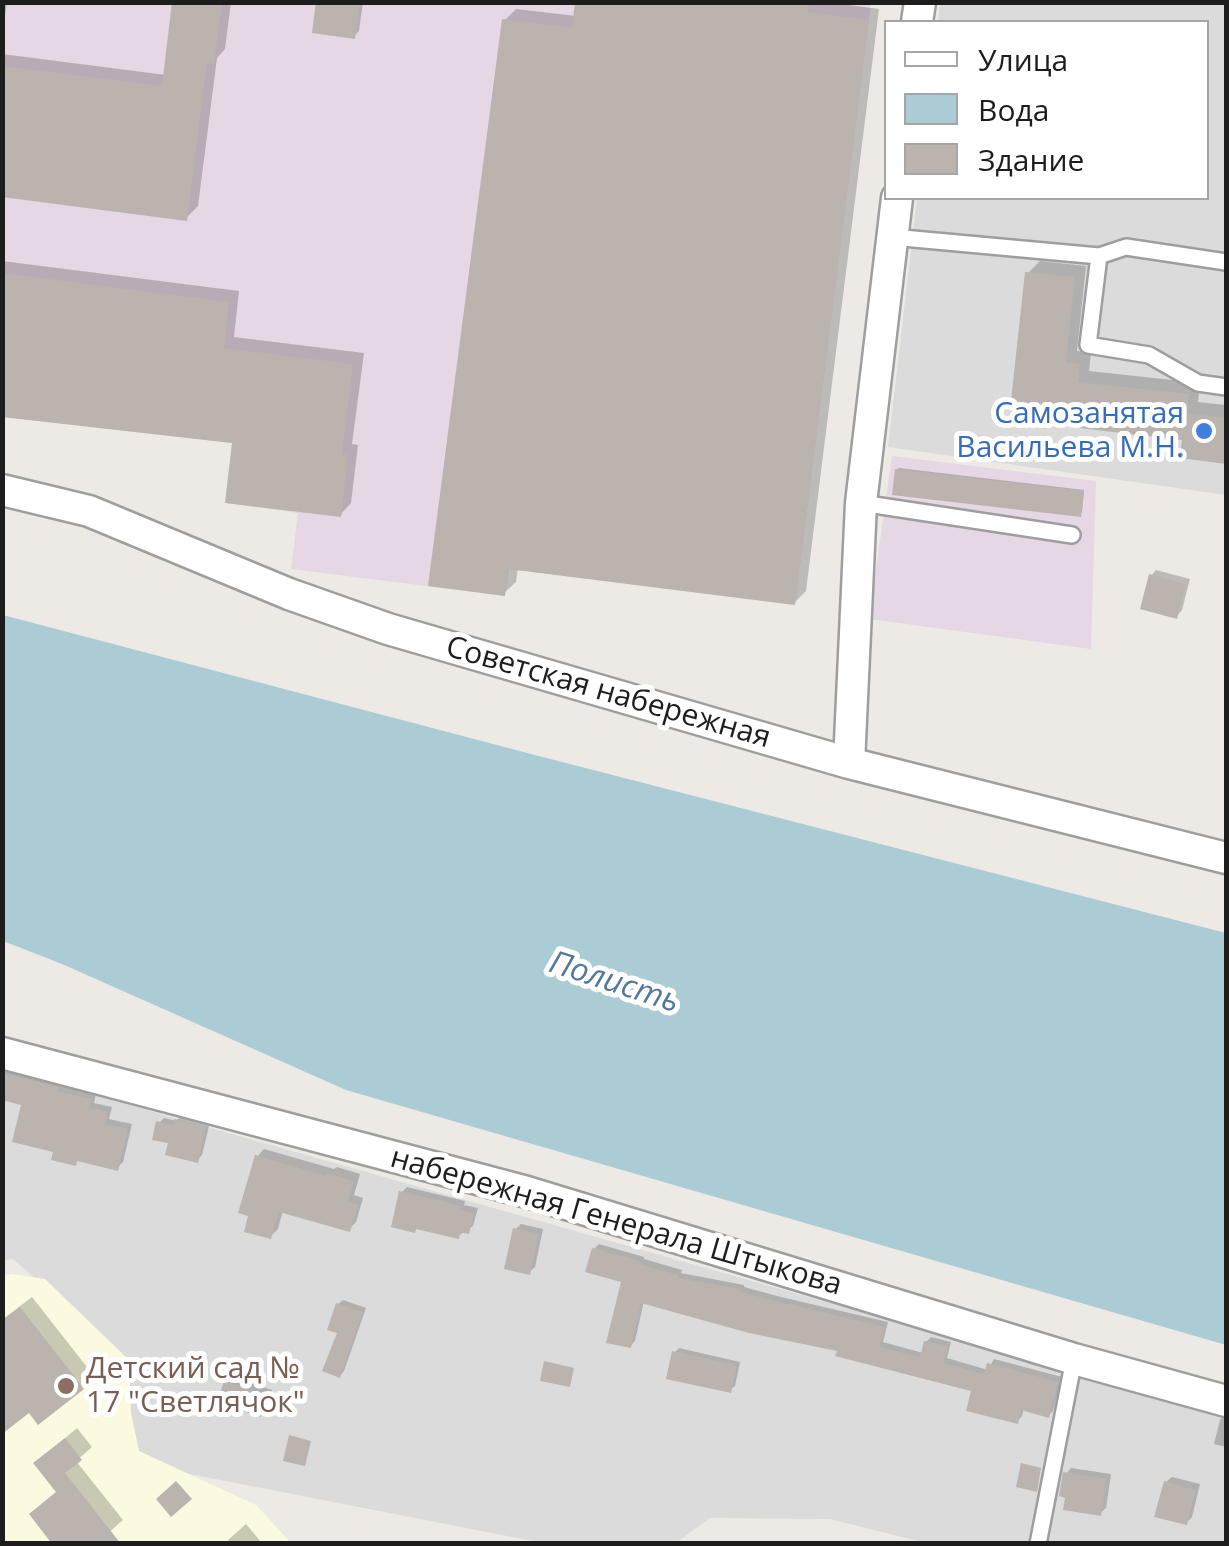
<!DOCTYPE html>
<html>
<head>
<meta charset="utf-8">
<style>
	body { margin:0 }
	#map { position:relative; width:1229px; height:1546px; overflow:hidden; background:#edeae5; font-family:"Open Sans",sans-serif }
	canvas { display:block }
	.frame { position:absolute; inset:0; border:5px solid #1d1d1d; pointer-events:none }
	.legend { position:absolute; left:884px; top:20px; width:325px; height:180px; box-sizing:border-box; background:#fff; border:2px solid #a5a5a5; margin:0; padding:12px 18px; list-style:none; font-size:30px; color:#1d1d1d }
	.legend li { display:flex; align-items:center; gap:20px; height:50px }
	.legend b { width:50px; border:2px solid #a5a5a5 }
</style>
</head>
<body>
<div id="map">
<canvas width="1229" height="1546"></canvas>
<div class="frame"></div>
<ul class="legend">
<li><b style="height:12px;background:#fff"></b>Улица</li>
<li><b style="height:28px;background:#abccd5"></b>Вода</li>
<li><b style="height:28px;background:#bab3ae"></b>Здание</li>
</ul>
</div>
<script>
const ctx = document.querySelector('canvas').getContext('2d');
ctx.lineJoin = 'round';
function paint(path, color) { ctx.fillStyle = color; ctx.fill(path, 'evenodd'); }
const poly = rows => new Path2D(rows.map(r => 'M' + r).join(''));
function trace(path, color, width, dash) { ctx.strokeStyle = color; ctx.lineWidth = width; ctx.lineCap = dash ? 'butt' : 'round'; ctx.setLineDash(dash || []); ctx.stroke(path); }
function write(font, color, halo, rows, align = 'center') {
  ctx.font = font + ' "Open Sans",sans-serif'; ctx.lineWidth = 10; ctx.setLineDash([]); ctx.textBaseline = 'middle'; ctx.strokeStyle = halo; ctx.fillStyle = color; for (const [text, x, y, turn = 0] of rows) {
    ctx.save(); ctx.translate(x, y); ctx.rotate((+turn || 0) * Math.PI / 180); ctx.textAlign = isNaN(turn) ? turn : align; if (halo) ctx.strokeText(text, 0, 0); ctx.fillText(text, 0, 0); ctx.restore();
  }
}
paint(poly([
	[940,3,1226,3,1226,495,888,447,917,198,1206,198,1206,22,938,22],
	[2,1069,1226,1415,1226,1543,926,1543,830,1519,710,1518,676,1543,543,1543,113,1459,119,1352,13,1259,3,1261]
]), '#dbdbdb');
paint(poly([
	[3,3,871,3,795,605,509,569,505,596,291,569,298,513,225,503,232,443,3,417],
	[892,456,1096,481,1091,649,869,619]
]), '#e5d7e3');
paint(poly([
	[12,1274,45,1279,129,1360,131,1413,139,1451,256,1505,291,1543,3,1544,2,1276]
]), '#fbfae0');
paint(poly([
	[3,615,535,755,1226,933,1226,1345,346,1090,62,964,3,941]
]), '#abccd5');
paint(poly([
	[2,2,7,2,2,36],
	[175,2,231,2,225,49,217,58,198,206,186,218,2,195,2,54,166,75],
	[319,2,363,2,359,31,354,36],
	[578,2,826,2,879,9,806,591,794,603,518,567,516,582,504,593,505,20,516,9,576,16],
	[2,261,239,291,234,337,364,353,352,444,358,445,351,503,340,515,235,441,2,414],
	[1040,261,1086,266,1077,351,1091,353,1089,371,1200,383,1198,402,1226,405,1226,461,1183,456,1185,437,1076,406,1028,273],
	[899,468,1084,490,1082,512,1080,514,897,470],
	[1156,570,1190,579,1182,610,1177,616,1151,576],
	[2,1066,62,1082,61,1086,96,1094,94,1103,112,1107,109,1119,132,1124,123,1162,117,1168,80,1159,75,1163,56,1150,24,1103,2,1097],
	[181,1116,210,1122,202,1155,197,1160,171,1142,159,1123,164,1118,176,1121],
	[264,1149,334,1169,337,1167,360,1174,354,1195,363,1198,356,1222,349,1229,283,1210,278,1229,270,1237,257,1157],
	[407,1187,465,1201,464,1205,478,1208,473,1226,458,1236,402,1192],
	[521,1224,543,1229,535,1267,529,1272,516,1229],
	[599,1244,644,1257,644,1259,682,1270,681,1273,744,1285,744,1287,777,1296,888,1322,883,1342,923,1353,926,1342,931,1337,951,1342,947,1358,988,1370,994,1359,1062,1377,1053,1411,1048,1416,1024,1408,1022,1416,1017,1422,974,1390,840,1349,644,1301,635,1341,630,1346,624,1280,594,1249],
	[32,1297,94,1376,82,1387,29,1410,2,1320],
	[343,1300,366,1308,344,1371,340,1376,338,1304],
	[679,1348,740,1362,735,1386,730,1390,675,1352],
	[231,1377,272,1390,266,1409,260,1414,226,1382],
	[1225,1415,1226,1415,1226,1447,1214,1444,1220,1420],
	[77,1428,92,1447,76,1461,123,1520,96,1544,36,1463],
	[1071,1468,1111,1474,1106,1508,1100,1513,1066,1474],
	[1172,1477,1200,1484,1192,1517,1186,1523,1166,1482],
	[246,1524,261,1542,231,1544,228,1540]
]), '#0003');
paint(poly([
	[172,2,222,2,214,64,207,63,187,221,2,197,2,66,162,86],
	[316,2,360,2,355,39,312,33],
	[575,2,810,2,808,12,869,20,795,605,508,569,505,596,428,586,502,19,572,28],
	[1025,272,1075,277,1066,362,1080,364,1078,382,1189,394,1187,413,1226,418,1226,464,1180,458,1182,440,1071,427,1073,408,1011,401],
	[2,273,229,302,224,348,353,364,342,455,348,455,341,517,225,503,232,443,2,417],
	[895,469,1084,491,1081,517,892,495],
	[1149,574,1186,584,1177,619,1140,609],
	[2,1073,58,1087,58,1091,92,1099,90,1108,108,1112,105,1124,128,1129,118,1171,77,1161,76,1166,51,1160,53,1152,12,1142,21,1105,2,1100],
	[174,1119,206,1127,198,1163,165,1155,168,1143,152,1140,156,1121,172,1125],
	[255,1155,326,1176,327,1173,354,1181,348,1202,358,1205,350,1232,279,1212,271,1239,244,1232,248,1216,238,1213],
	[399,1191,461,1206,460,1210,474,1213,469,1234,460,1232,459,1239,416,1229,415,1233,391,1227],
	[513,1228,539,1234,530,1275,504,1269],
	[592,1248,641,1261,640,1264,678,1275,678,1278,740,1289,740,1292,771,1300,885,1327,879,1347,920,1357,924,1341,948,1346,943,1363,984,1374,987,1363,1058,1382,1049,1418,1021,1410,1018,1424,966,1411,971,1391,835,1356,837,1351,749,1333,641,1303,631,1348,606,1343,621,1282,585,1272],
	[336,1303,363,1312,340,1378,322,1371,337,1333,327,1330],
	[20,1307,84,1389,38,1425,29,1413,2,1434,2,1320],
	[672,1351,737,1365,731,1393,666,1379],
	[544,1361,574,1368,570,1387,540,1381],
	[224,1381,268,1395,261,1417,217,1403],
	[289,1435,311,1441,305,1466,283,1461],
	[65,1438,82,1460,65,1473,121,1544,52,1544,29,1514,56,1492,33,1463],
	[1021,1463,1041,1468,1037,1492,1016,1487],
	[1063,1472,1107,1479,1101,1516,1063,1510,1065,1498,1059,1496],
	[176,1481,192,1499,171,1517,156,1499],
	[1164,1481,1196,1490,1187,1525,1154,1517]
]), '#bab3ae');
const service = poly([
	[892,237,1099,256,1126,247,1226,262],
	[1099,256,1088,345,1149,355,1198,383,1226,387],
	[861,503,1072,535],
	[1038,1544,1074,1359]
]);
const minor = poly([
	[917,22,920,2],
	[2,490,89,511,289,594,388,629,849,763,1226,858],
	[849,763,861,503,897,198],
	[2,1053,527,1192,1074,1359,1226,1401]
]);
trace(service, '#9e9e9e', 20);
trace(minor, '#9e9e9e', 35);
trace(service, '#fff', 15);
trace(minor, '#fff', 30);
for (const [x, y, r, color] of [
	[1204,431,10,"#3f7fe0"],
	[66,1386,10,"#8d6e63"]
]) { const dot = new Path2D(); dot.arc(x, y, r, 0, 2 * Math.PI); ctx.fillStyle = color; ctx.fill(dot); trace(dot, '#fff', 4); }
write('30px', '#366cbe', '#fff', [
	["Самозанятая",1184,414],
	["Васильева М.Н.",1184,448]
], 'right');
write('30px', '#1d1d1d', '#fff', [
	["Советская набережная",608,693,16],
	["набережная Генерала Штыкова",616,1222,16]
]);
write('30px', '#785e54', '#fff', [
	["Детский сад №",86,1369],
	["17 \"Светлячок\"",86,1403]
], 'left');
write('italic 32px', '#53789a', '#fff', [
	["Полисть",614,983,18]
]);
</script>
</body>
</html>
